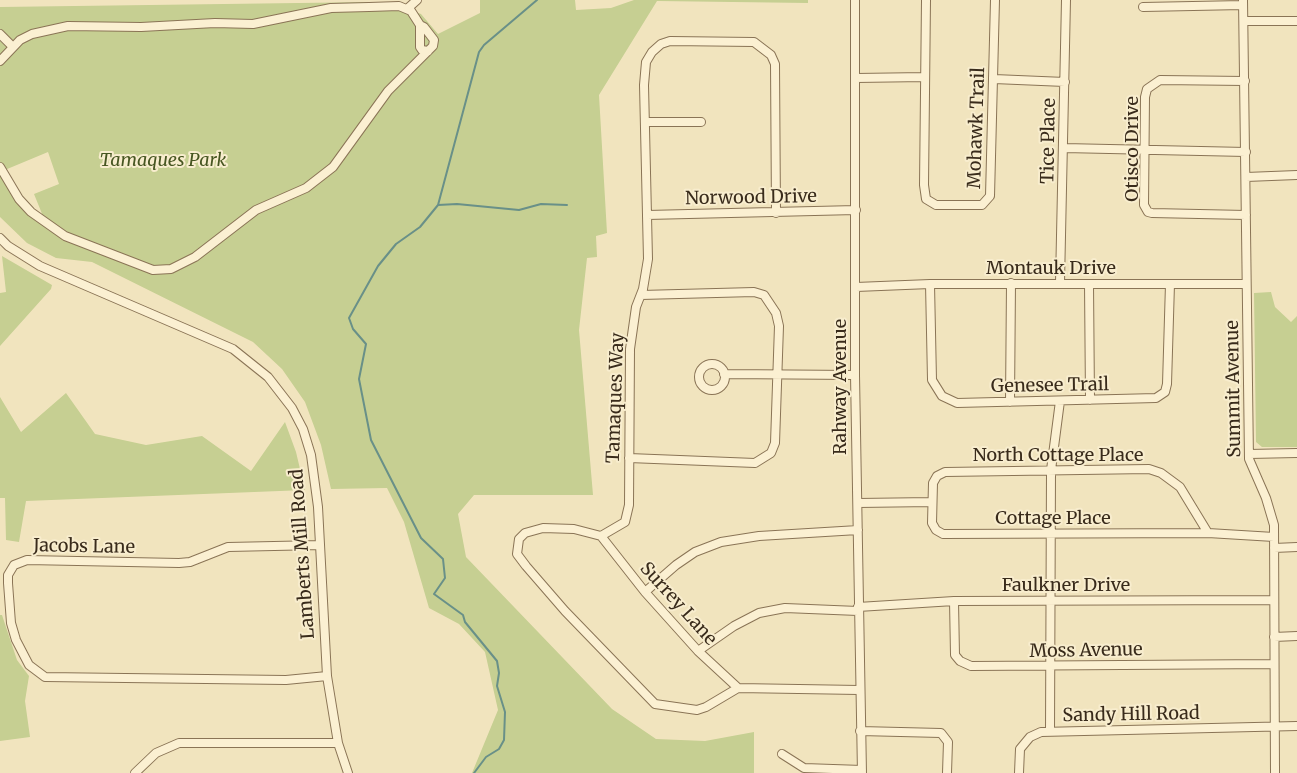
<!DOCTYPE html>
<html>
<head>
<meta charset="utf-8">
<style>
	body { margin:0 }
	canvas { display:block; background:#f1e4be }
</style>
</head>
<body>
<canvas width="1297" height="773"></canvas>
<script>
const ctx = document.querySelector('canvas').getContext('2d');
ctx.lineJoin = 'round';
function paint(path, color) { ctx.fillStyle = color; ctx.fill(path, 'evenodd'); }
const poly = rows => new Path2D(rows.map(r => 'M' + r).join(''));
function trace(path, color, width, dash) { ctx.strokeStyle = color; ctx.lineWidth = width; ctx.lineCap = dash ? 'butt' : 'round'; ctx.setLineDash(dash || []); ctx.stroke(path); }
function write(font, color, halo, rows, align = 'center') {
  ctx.font = font + ' Merriweather,serif'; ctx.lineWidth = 4; ctx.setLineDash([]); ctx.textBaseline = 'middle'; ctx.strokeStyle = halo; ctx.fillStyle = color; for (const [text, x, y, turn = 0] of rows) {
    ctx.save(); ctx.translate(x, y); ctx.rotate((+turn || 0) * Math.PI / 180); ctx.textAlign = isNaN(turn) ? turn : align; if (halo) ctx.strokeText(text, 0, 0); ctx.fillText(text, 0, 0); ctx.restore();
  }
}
paint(poly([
	[480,0,575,0,576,10,611,8,634,0,808,0,808,3,657,1,599,95,607,233,596,236,597,257,587,258,579,330,593,495,474,495,458,514,466,557,612,709,656,739,705,741,754,732,754,773,472,773,498,710,485,652,459,624,429,608,404,522,387,488,331,489,321,445,305,402,282,369,253,342,92,262,56,258,27,243,0,217,0,174,49,231,34,194,59,184,48,152,0,172,0,7,373,2,407,9,421,14,438,34,480,13],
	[2,256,52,285,51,289,0,346,0,293,6,292],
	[1271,292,1275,307,1291,322,1297,316,1297,447,1262,447,1256,442,1254,293],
	[66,393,95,434,146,445,202,436,251,471,285,422,296,452,305,490,26,501,19,542,6,540,5,498,0,498,0,397,21,432],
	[0,615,2,615,17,660,29,676,25,701,30,737,0,741]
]), '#c6cf92');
trace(poly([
	[438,205,457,204,519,210,541,204,567,205],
	[474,773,486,757,499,749,504,740,505,712,497,686,499,673,497,661,465,622,463,615,434,594,445,578,443,559,421,538,371,440,359,379,366,344,353,329,349,318,378,266,396,244,420,227,438,205,479,52,484,45,537,0]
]), '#699088', 2);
const minor = poly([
	[855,0,855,375,862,773],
	[926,0,924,185,926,199,936,205,982,205,990,196,995,0],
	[1243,0,1249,459,1266,498,1274,525,1275,773],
	[1143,7,1243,5],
	[407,9,417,0],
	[1244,21,1297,21],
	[0,34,13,47],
	[0,61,20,40,32,34,68,26,141,27,215,23,253,24,331,8,369,7,399,6,411,11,420,25,420,47,422,50,428,51],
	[856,78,925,77],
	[994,79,1065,82],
	[1245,81,1160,80,1147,89,1145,97,1144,205,1148,212,1152,213,1246,215],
	[645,122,701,122],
	[1064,148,1246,152],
	[0,167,19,199,31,212,65,236,153,270,171,269,195,257,256,210,306,188,333,167,388,91,433,46,434,40,424,27,420,25],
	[1246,177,1297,175],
	[647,215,856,210],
	[0,238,8,246,40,266,233,349,268,377,292,408,303,429,311,455,318,507,327,676,338,743,348,773],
	[1060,283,1066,0],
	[930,284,932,380,942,396,957,403,1156,398,1165,392,1167,384,1170,284],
	[1089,284,1090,400],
	[856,287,930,284,1246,284],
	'699 377a13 13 0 1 1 26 0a13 13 0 1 1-26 0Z',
	[724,374,855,375],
	[1010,402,1011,283],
	[1249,454,1297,453],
	[629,458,755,463,771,453,775,443,779,326,776,313,764,295,754,292,641,295],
	[858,503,932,502],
	[1208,533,1180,487,1161,473,1149,469,945,472,937,476,933,483,932,523,936,530,943,534,1208,533,1274,537],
	[601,536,645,592,698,651,738,688],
	[320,545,228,547,190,562,179,563,27,560,14,565,8,575,8,583,11,623,16,640,29,665,45,677,286,680,327,676],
	[1274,548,1297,547],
	[645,592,676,565,695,552,721,542,759,536,858,530],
	[954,601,955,655,960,661,971,666,1274,664],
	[858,607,954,601,1274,600],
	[1274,637,1297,636],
	[698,651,734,626,759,613,785,608,858,611],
	[738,688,706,707,697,710,655,704,565,611,526,566,517,554,519,539,525,533,543,528,574,529,601,536,625,522,629,505,630,349,636,307,643,289,648,259,644,85,646,62,652,52,661,44,670,41,754,42,771,55,775,64,776,213],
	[738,688,859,690],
	[860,731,941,733,948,742,947,773],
	[1050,732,1051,470,1060,401],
	[782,754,804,768,862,770],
	[135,773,156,753,179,743,338,743],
	[1019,773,1020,749,1030,737,1041,732,1297,726]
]);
trace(minor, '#8a7456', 10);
trace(minor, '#fbf0d2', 8);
write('18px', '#392b1b', '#f8edce', [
	["Mohawk Trail",977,128,-88],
	["Tice Place",1049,141,-89],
	["Otisco Drive",1133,149,-90],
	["Norwood Drive",751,198,-1],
	["Montauk Drive",1051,269],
	["Genesee Trail",1050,386,-1],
	["Rahway Avenue",841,387,-90],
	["Summit Avenue",1234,389,-91],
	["Tamaques Way",616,398,-88],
	["North Cottage Place",1058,456],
	["Cottage Place",1053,519],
	["Jacobs Lane",84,547,1],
	["Lamberts Mill Road",303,554,-94],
	["Faulkner Drive",1066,586],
	["Surrey Lane",678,604,48],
	["Moss Avenue",1086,651,-1],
	["Sandy Hill Road",1131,715,-1]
]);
write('italic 18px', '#475621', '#f8edce', [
	["Tamaques Park",163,161]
]);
</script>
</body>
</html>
